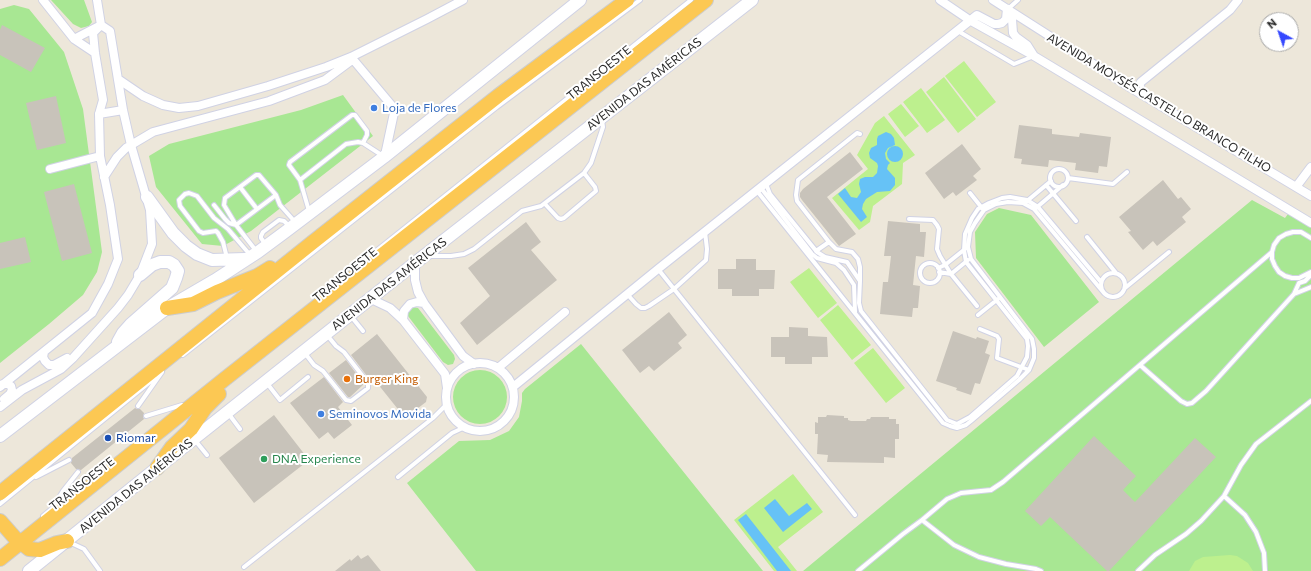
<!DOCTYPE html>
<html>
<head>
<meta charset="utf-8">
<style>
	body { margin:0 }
	#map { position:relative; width:1311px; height:571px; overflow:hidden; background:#ede7da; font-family:Commissioner,sans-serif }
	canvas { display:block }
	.north { position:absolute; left:1259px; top:12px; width:40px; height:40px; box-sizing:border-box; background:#fff; border:1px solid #aaa; border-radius:50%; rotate:320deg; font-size:11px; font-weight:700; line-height:16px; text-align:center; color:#2a2a2a }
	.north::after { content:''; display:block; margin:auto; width:14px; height:18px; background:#3548ff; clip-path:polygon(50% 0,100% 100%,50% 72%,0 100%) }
</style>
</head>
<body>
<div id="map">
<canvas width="1311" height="571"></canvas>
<div class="north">N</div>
</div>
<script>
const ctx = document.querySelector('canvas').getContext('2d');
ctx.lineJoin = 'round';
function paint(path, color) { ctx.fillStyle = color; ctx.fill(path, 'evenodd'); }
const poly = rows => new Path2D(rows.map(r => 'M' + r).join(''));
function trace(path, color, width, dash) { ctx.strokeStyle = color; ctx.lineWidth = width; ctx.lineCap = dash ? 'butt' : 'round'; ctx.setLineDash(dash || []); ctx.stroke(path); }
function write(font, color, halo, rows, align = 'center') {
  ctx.font = font + ' Commissioner,sans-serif'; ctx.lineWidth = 4; ctx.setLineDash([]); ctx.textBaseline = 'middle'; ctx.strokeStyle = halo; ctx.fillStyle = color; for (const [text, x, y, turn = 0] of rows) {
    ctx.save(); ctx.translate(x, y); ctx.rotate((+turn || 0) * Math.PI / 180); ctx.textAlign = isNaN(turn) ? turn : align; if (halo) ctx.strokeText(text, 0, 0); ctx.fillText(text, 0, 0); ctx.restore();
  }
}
paint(poly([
	[51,0,84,0,92,22,89,26,81,28,73,24],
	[14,5,29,9,64,52,83,109,102,252,97,272,83,295,49,324,0,363,0,9],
	[343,95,373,136,251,231,223,246,202,244,156,187,149,156,169,144,301,110],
	[1252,200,1285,218,1288,214,1311,227,1311,571,803,571],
	[999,208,1031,215,1099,302,1044,347,976,258,975,232,987,214],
	[413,307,418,308,454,355,455,359,453,364,448,365,443,362,408,316,407,312,410,308],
	[581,344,763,571,476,571,407,483,459,441,490,440,509,431,519,417,522,401,522,393,525,389],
	'453 397a27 27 0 1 1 54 0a27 27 0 1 1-54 0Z'
]), '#a8e793');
paint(poly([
	[964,61,996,102,977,117,945,76],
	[944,77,976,119,958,133,926,92],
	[921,88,945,120,927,133,903,102],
	[901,104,919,126,905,137,888,114],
	[884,116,915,155,903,163,902,184,873,206,870,222,859,230,832,198,868,169,857,155,875,123],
	[809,268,837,303,818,318,790,282],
	[838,305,871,345,852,360,820,320],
	[873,348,905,388,886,403,854,363],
	[793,474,823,512,778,547,797,571,774,571,734,520],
	[1230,555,1237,556,1248,563,1253,571,1189,571,1195,561,1203,557]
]), '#bdf08e');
paint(poly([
	[886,132,891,134,894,138,895,145,888,148,885,153,886,159,890,163,888,165,887,169,895,178,895,185,890,191,877,192,866,199,863,204,862,209,867,217,861,222,838,194,845,188,851,197,857,198,861,192,859,184,860,179,865,177,873,177,877,173,878,166,877,163,870,158,869,153,871,148,877,145,877,139,878,136],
	'887 154a8 8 0 1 1 16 0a8 8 0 1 1-16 0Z',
	[775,499,789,516,807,503,812,509,783,532,764,508],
	[746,514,791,571,777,571,738,520]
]), '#66c2f6');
paint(poly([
	[2,25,45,48,31,72,0,55,0,30],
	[56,96,66,143,37,150,26,103],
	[1019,125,1052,129,1052,134,1079,137,1080,133,1111,137,1107,167,1099,166,1098,173,1075,170,1076,163,1049,160,1048,167,1021,164,1022,159,1014,158],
	[962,144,981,169,973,176,977,180,956,196,953,192,944,199,925,173],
	[850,152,863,169,827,197,856,234,839,246,802,200,800,197,800,193,803,189],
	[1163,180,1178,199,1181,197,1191,209,1182,217,1186,222,1157,246,1153,241,1143,250,1128,232,1131,231,1119,217],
	[74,184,92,253,62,261,44,192],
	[888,221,920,224,920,232,926,232,924,257,916,256,913,285,920,286,918,308,913,308,912,317,880,314,883,282,888,282,891,256,884,256],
	[526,222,541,242,531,250,557,280,477,345,460,323,490,296,468,268],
	[25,237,31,262,0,269,0,243],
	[736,259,756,259,756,270,775,270,774,289,759,289,759,296,732,296,732,289,718,289,718,269,736,269],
	[669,312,687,335,678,343,682,348,654,371,649,366,640,373,622,350],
	[789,327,808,328,808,336,827,337,828,357,812,357,812,364,785,364,785,357,771,357,771,337,789,337],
	[953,331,976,339,977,337,989,341,985,353,990,355,980,384,975,383,971,395,956,390,957,388,936,381],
	[377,334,427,397,426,402,405,418,373,378,370,380,351,355],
	[346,360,364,384,350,397,348,397,329,373],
	[324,377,343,402,338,407,352,425,334,439,328,432,319,439,290,403],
	[135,408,137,409,140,409,144,413,143,417,144,419,81,470,76,469,71,463,72,458],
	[274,415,309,460,254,503,219,458],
	[827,415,844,416,844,418,848,418,848,420,851,421,866,421,867,419,870,419,871,417,889,417,889,419,896,419,896,424,899,424,899,439,895,439,895,458,884,457,884,463,827,462,828,455,817,454,818,434,815,434,815,422,818,423,818,417,826,417],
	[1094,436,1136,476,1123,490,1135,502,1195,438,1216,457,1109,571,1107,571,1050,517,1041,526,1025,511],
	[358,555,361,559,368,555,381,571,335,571,350,559,351,561]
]), '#c8c3ba');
const service = poly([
	[1008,9,1018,0],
	[958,31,1014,64,1034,56],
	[1131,88,1141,82,1144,95],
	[860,134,857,133,798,180,796,195,797,201,829,242,836,249,852,252,858,259,860,267,860,281],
	'1050 178a9 9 0 1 1 18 0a9 9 0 1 1-18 0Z',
	[1068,178,1113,184,1127,172],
	[300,180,289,165,290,162,352,115,355,115,367,131,367,135,363,143],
	[766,184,770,194,817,252,825,257,847,262,860,281,859,303,861,311,947,420,957,424,970,417,1017,376,1027,357,1028,346,1027,339,966,262,964,250,965,234,972,218,978,209,989,203,1002,198,1010,197,1027,200,1038,207,1101,282],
	[1046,185,1076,221],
	[240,187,257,209],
	[761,188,812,254,817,258,836,263,844,270,854,285,855,312],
	[757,191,943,423,950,426,957,428,966,425,971,421,1019,380,1029,370,1034,358,1034,349,1032,339,971,259,968,247,970,232,975,223,984,210,996,204,1008,202,1023,203,1034,209,1104,293],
	[970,193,982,208],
	[1027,201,1051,181],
	[545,204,558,218,561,219,564,218,596,191,595,187,584,173],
	[214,205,225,219,229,223,236,225,276,195],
	[1036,208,1063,185],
	[309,211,300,180,346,144,358,142,363,143,383,156],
	[909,219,933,220,937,225,939,229,937,249,940,256,951,274,977,306],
	[1087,237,1116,273],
	[1311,238,1301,232,1293,232,1286,234,1279,238,1274,245,1272,252,1272,259,1275,266,1279,272,1285,276,1292,278,1299,278,1311,272],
	[266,245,261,238,261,236,263,232,279,220,284,221,289,226],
	[816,251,829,242],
	[257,252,236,225,224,205,225,198,256,175,259,175,276,195,280,205,296,223],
	[429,256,451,256,464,254,474,249,522,211,541,206,584,173,591,163,603,127,602,120],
	[227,258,223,242,218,233,216,231,203,233,199,231,180,206,179,200,185,194,189,193,197,196,214,218,228,229,251,256],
	'920 273a10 10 0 1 1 20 0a10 10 0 1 1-20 0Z',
	[938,268,945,265,965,249],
	[658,269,855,515],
	[352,270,691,0],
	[939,272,951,274,968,260],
	'1101 285a12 12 0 1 1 24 0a12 12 0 1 1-24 0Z',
	[1125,288,1169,252],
	[627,294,636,304,641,308,645,308,649,306,674,289,706,260,707,249,705,232],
	[1294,294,1311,287],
	[350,315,363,331],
	[978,315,998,299],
	[980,329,997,336,999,339,997,358,1029,370],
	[304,352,314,365,323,371,346,400,351,401,368,388,368,383,344,352,336,346,327,335],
	[183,355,497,107,640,0],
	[1140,365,1181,401,1187,404,1192,403,1206,391,1294,294,1299,283,1305,281,1311,275],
	[266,382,280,400,308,377],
	[138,406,162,372],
	[228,413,240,429],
	[146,416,182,405],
	[194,439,207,455],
	[36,477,69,460],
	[398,477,452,433,465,427],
	[1224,496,1245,515,1256,532,1264,553,1265,571],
	[0,504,155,378],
	[55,504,63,491,78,472],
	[43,516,66,497],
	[922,520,947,499,961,493,991,490,1003,482,1272,252],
	[69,542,84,549,100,571],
	[244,567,433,418,447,404],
	[858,571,903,534,922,520,954,545,979,557,1006,564,1036,569,1041,571],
	[1138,571,1155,555,1186,534,1201,521,1224,496,1241,465,1256,444,1311,401]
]);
const minor = poly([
	[43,0,74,39,95,53],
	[940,0,971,21,1034,56,1311,223],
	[993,0,1131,88,1311,196],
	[1008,9,1012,19,1013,33,1016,37,1027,45,1034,56],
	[74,39,101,25,97,0],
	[351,57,393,107,394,113,385,155],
	[118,79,143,96,163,105,179,108,198,106,268,86,326,67,351,57,427,19,463,0],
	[1141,82,1230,10,1238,0],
	[99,114,123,110],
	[50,169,100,156],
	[104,177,117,157,126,148,153,132,269,101,325,80,352,60],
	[1296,187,1311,167],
	[415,263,415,280,418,292,424,303,463,356,474,364],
	[371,299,390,308,403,320,445,374,447,388],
	[403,320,404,311,410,304,417,302,424,303],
	[44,352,43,357,45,361,49,365,54,365,67,358],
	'446 397a34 34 0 1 1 68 0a34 34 0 1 1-68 0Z',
	[498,368,565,312],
	[3,384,8,384,11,386,12,390,10,394,4,399],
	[0,387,92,313,108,284,118,259,110,205,100,156,99,114,103,100,95,53,93,33,101,25,110,31,123,110,131,145,150,210,152,244,140,275,128,295,118,308,73,358,61,369,22,390,0,407],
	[513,387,658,269,977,15,994,24,998,24,1002,23,1006,19,1007,9]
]);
const secondary = poly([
	[147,197,173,233,186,246,197,254,212,260,245,259],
	[118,342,123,333,131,324,172,288,176,278,178,271,174,265,169,262,160,262,152,265,140,275],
	[0,436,167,308,215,280,258,252,285,232,384,157,580,0],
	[29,571,157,468,415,263,752,0]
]);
const trunk = poly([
	[167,308,193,304,217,292,257,276,270,268],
	[157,468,172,447,191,429,205,408,219,394],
	[0,493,313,242,498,96,627,0],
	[0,521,15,538,29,549,40,550,57,543,67,541],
	[0,559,226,378,706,0]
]);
trace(service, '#d0d2e4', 6);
trace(minor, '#d0d2e4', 10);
trace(secondary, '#d0d2e4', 14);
trace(trunk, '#ccc', 16);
trace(service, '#fff', 4);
trace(minor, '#fff', 8);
trace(secondary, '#fff', 12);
trace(trunk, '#fcc853', 14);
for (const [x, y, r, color] of [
	[374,108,4,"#3f7fe0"],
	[347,379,4,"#e8710a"],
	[321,414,4,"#3f7fe0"],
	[108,438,4,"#1a4fb4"],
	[264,459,4,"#2e9e5b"]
]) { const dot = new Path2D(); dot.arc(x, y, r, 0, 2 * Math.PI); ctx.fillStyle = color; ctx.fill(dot); trace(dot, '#fff', 1.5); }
write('12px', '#2a2a2a', '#fff', [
	["TRANSOESTE",599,73,-39],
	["AVENIDA DAS AMÉRICAS",644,84,-38],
	["AVENIDA MOYSÉS CASTELLO BRANCO FILHO",1159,103,31],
	["TRANSOESTE",345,275,-39],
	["AVENIDA DAS AMÉRICAS",389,284,-38],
	["TRANSOESTE",82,484,-38],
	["AVENIDA DAS AMÉRICAS",136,486,-39]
]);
write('12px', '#366cbe', '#fff', [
	["Loja de Flores",382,108],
	["Seminovos Movida",329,414]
], 'left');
write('12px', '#c56008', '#fff', [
	["Burger King",355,379]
], 'left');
write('12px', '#164399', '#fff', [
	["Riomar",116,438]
], 'left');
write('12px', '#27864d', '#fff', [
	["DNA Experience",272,459]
], 'left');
</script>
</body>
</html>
